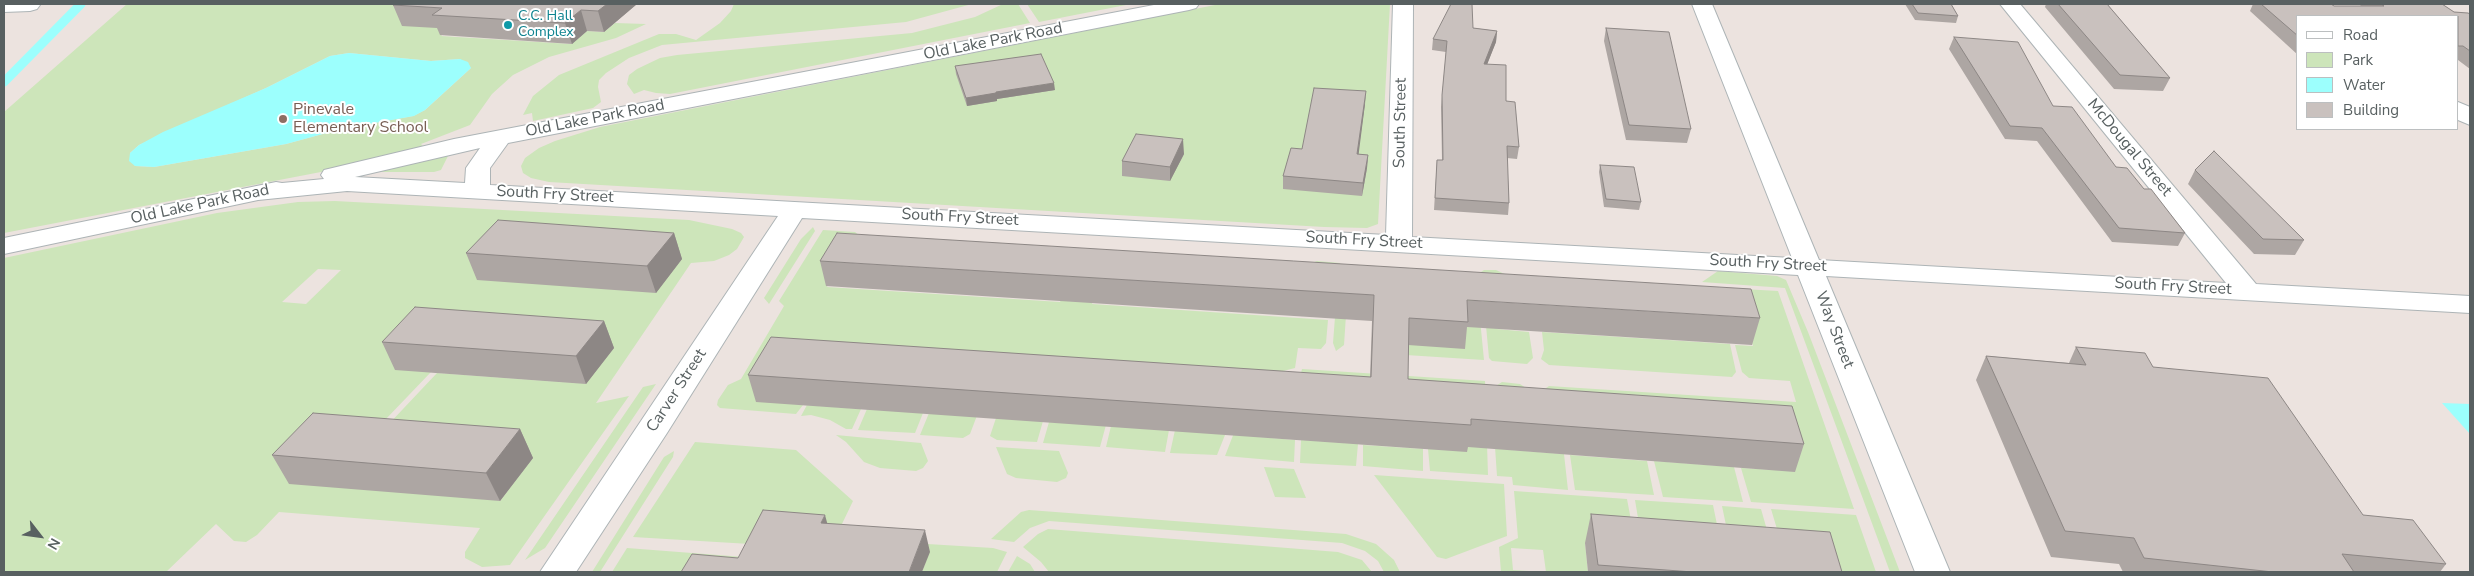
<!DOCTYPE html>
<html>
<head>
<meta charset="utf-8">
<style>
	body { margin:0 }
	#map { position:relative; width:2474px; height:576px; overflow:hidden; background:#ece3df; font-family:"Nunito Sans",sans-serif }
	canvas { display:block }
	.frame { position:absolute; inset:0; border:5px solid #586061; pointer-events:none }
	.legend { position:absolute; left:2296px; top:15px; width:162px; height:115px; box-sizing:border-box; background:#fff; border:1px solid #bcbfc0; margin:0; padding:6px 9px; list-style:none; font-size:15px; color:#586061 }
	.legend li { display:flex; align-items:center; gap:10px; height:25px }
	.legend b { width:25px; border:1px solid #bcbfc0 }
	.north { position:absolute; left:15px; top:511px; width:50px; height:50px; -webkit-text-stroke:4px #fff; paint-order:stroke; rotate:120deg; font-size:14px; font-weight:700; line-height:20px; text-align:center; color:#586061 }
	.north::after { content:''; display:block; margin:auto; width:18px; height:22px; background:#586061; clip-path:polygon(50% 0,100% 100%,50% 72%,0 100%) }
</style>
</head>
<body>
<div id="map">
<canvas width="2474" height="576"></canvas>
<div class="frame"></div>
<ul class="legend">
<li><b style="height:6px;background:#fff"></b>Road</li>
<li><b style="height:14px;background:#cde5ba"></b>Park</li>
<li><b style="height:14px;background:#9cfffd"></b>Water</li>
<li><b style="height:14px;background:#c9c1be"></b>Building</li>
</ul>
<div class="north">N</div>
</div>
<script>
const ctx = document.querySelector('canvas').getContext('2d');
ctx.lineJoin = 'round';
function paint(path, color) { ctx.fillStyle = color; ctx.fill(path, 'evenodd'); }
const poly = rows => new Path2D(rows.map(r => 'M' + r).join(''));
function trace(path, color, width, dash) { ctx.strokeStyle = color; ctx.lineWidth = width; ctx.lineCap = dash ? 'butt' : 'round'; ctx.setLineDash(dash || []); ctx.stroke(path); }
function write(font, color, halo, rows, align = 'center') {
  ctx.font = font + ' "Nunito Sans",sans-serif'; ctx.lineWidth = 4; ctx.setLineDash([]); ctx.textBaseline = 'middle'; ctx.strokeStyle = halo; ctx.fillStyle = color; for (const [text, x, y, turn = 0] of rows) {
    ctx.save(); ctx.translate(x, y); ctx.rotate((+turn || 0) * Math.PI / 180); ctx.textAlign = isNaN(turn) ? turn : align; if (halo) ctx.strokeText(text, 0, 0); ctx.fillText(text, 0, 0); ctx.restore();
  }
}
paint(poly([
	[127,4,432,4,450,29,441,36,571,44,587,31,604,32,615,23,646,24,616,38,549,57,513,75,492,94,470,125,421,144,425,148,352,166,4,233,4,112],
	[349,53,431,61,460,59,471,68,425,110,413,116,341,129,286,144,154,167,135,166,130,153,139,145,266,88,330,56],
	[734,4,972,4,906,22,662,45,629,58,606,73,599,80,598,87,601,102,593,108,533,121,532,113,523,115,533,96,559,75,659,34,676,34,696,40,720,23,731,11],
	[1003,4,1018,4,1030,23,670,94,656,93,644,90,634,94,627,84,629,75,637,69,660,58,677,55,912,33,975,17],
	[1027,4,1131,4,1039,22],
	[1220,4,1390,4,1378,224,1367,228,1324,227,549,182,531,178,523,173,521,166,525,158,539,148,555,141,600,127],
	[450,152,441,170,434,172,382,172,378,170],
	[335,201,689,220,732,229,741,233,744,237,737,249,729,255,714,261,691,263,596,403,629,396,510,565,482,567,465,558,465,552,480,528,279,512,257,535,246,542,234,541,216,524,166,572,4,572,4,258,217,213,298,202],
	[318,269,341,270,306,304,282,302],
	[431,372,586,384,437,373,369,445,532,458,500,501,362,444],
	[813,227,815,231,769,304,764,298,801,239],
	[823,230,855,232,861,237,827,287,1060,302,1070,274,1101,276,1092,304,1328,320,1326,343,1321,349,1298,348,1295,368,1247,380,1217,455,1170,453,1175,430,1043,421,1037,442,997,440,990,436,1000,406,981,405,970,434,963,438,920,435,929,413,803,405,796,414,720,408,717,405,718,400,728,385,741,379,784,306,779,301],
	[1317,261,1340,263,1339,284,1348,285,1344,345,1336,351,1333,343,1337,291,1310,264],
	[1484,270,1496,270,1511,277,1495,300,1497,329,1529,332,1533,358,1527,364,1492,361,1489,358,1481,272],
	[1718,271,1777,276,1786,280,1808,332,1900,572,1890,572,1785,288,1702,282],
	[1690,286,1778,291,1854,509,1751,502,1741,468,1795,471,1540,392,1549,386,1796,402,1790,381,1749,378,1742,372,1735,345,1753,346,1743,316],
	[1462,297,1478,299,1484,360,1406,355,1407,327],
	[1542,332,1730,344,1736,372,1732,377,1549,365,1541,359,1544,350],
	[1302,369,1485,381,1488,475,1430,471,1428,449,1247,436,1295,440,1294,462,1225,456,1253,384,1301,373],
	[1502,382,1520,384,1532,392,1512,450,1564,454,1568,490,1513,485,1512,477,1497,476,1491,389],
	[656,384,545,548,525,560,643,387],
	[807,405,861,409,852,429,846,429,830,420,811,415,801,416],
	[867,409,923,413,915,433,858,430],
	[1049,422,1106,425,1100,447,1043,443],
	[1111,426,1169,430,1165,452,1106,447],
	[836,435,921,443,928,461,923,468,916,471,880,468,864,462,846,442],
	[1301,440,1358,444,1356,466,1300,463],
	[695,442,796,450,853,501,841,526,750,544,633,537],
	[1363,445,1423,449,1423,471,1363,466],
	[996,447,1059,451,1068,473,1066,478,1057,482,1016,478,1007,474],
	[674,451,673,457,600,572,592,572,664,457],
	[1570,455,1647,461,1654,495,1575,490],
	[1654,461,1734,467,1743,502,1663,497],
	[1264,467,1294,469,1306,498,1275,497],
	[1374,475,1504,484,1507,536,1446,559,1437,557],
	[1514,491,1627,499,1636,547,1585,543,1588,572,1546,572,1543,550,1511,548,1513,570,1545,572,1501,572,1499,547,1518,538],
	[1635,500,1713,505,1723,554,1643,548],
	[1722,506,1761,509,1775,558,1732,554],
	[1771,509,1856,515,1876,572,1822,572,1786,559],
	[1029,510,1346,534,1376,544,1394,560,1400,572,1384,572,1378,561,1365,551,1342,543,1049,521,1030,528,1014,542,991,539,1021,512],
	[1048,529,1338,552,1362,560,1372,572,1049,572,1041,562,1023,547,1038,534],
	[911,543,993,548,1007,552,997,572,922,572,929,553],
	[627,548,757,558,749,572,612,572],
	[1017,556,1030,564,1035,572,1008,572]
]), '#cde5ba');
paint(poly([
	[349,53,431,61,460,59,468,62,471,68,425,110,414,116,341,129,286,144,154,167,135,166,129,161,130,153,139,145,163,132,266,88,330,56],
	[2442,403,2470,404,2470,434]
]), '#9cfffd');
trace(poly([
	[4,82,81,4]
]), '#9cfffd', 9);
const minor = poly([
	[4,4,39,4,40,5,37,9,30,11,4,12,4,4],
	[1159,4,1199,4,1196,8,1189,10,508,143,490,168,490,185,1386,235,1393,4,1413,4,1412,237,1792,258,1692,4,1712,4,1819,260,2226,283,2000,4,2020,4,2256,284,2470,296,2470,313,1826,276,1950,572,1915,572,1798,275,802,218,667,433,576,572,540,572,778,216,347,191,258,200,4,254,4,238,276,182,282,183,324,179,321,175,324,170,454,139,1159,4],
	[480,148,466,168,465,183,355,177,480,148],
	[2458,102,2470,107,2470,125,2458,120,2458,102]
]);
trace(minor, '#adb4b6', 2);
paint(minor, '#fff');
paint(poly([
	[396,4,637,4,604,32,587,31,572,44,440,35,437,28,402,26,393,5],
	[1905,4,1951,4,1958,16,1956,23,1915,20],
	[2046,4,2107,4,2170,78,2163,91,2114,89,2045,7],
	[2253,4,2331,4,2334,6,2361,6,2359,4,2442,4,2454,12,2470,14,2470,69,2458,60,2458,16,2298,16,2298,55,2250,11],
	[1473,28,1497,31,1496,42,1487,64,1506,101,1519,147,1517,159,1507,158,1509,203,1508,215,1434,210,1437,160,1442,160,1441,107,1446,52,1432,50,1433,39],
	[1606,28,1691,129,1687,143,1626,140,1604,41],
	[1954,37,2053,106,2116,167,2144,189,2185,233,2178,246,2112,242,2037,141,2005,139,1949,49],
	[955,66,1055,90,997,99,997,101,967,106,956,74],
	[1365,104,1358,154,1368,155,1367,168,1362,196,1283,189,1283,176,1302,149],
	[1184,154,1170,181,1122,176,1122,161],
	[1600,165,1641,202,1639,210,1604,207,1599,172],
	[2195,170,2304,240,2295,255,2254,254,2188,184],
	[674,233,682,259,656,293,477,280,466,253],
	[820,261,1760,318,1752,345,1467,327,1465,349,1408,345,1408,379,1804,444,1795,472,1468,447,1467,452,756,402,748,375,1370,377,1372,321,826,286],
	[604,321,614,348,586,384,395,370,382,342],
	[2076,347,2153,367,2363,515,2446,564,2440,572,2123,572,2119,564,2051,557,1976,380,1986,356,2069,363],
	[520,429,533,458,500,501,289,484,272,455],
	[1591,514,1842,572,1588,572,1585,543]
]), '#ada6a3');
paint(poly([
	[607,4,637,4,604,32,598,11],
	[581,10,587,31,572,44,565,23],
	[1497,31,1496,42,1483,75,1484,64],
	[1054,83,1055,90,997,99,997,101,967,106,966,98,996,92],
	[1366,91,1365,104,1357,167,1357,154],
	[1183,139,1184,154,1170,181,1170,167],
	[1368,155,1367,168,1362,196,1363,183],
	[674,233,682,259,656,293,647,266],
	[604,321,614,348,586,384,576,356],
	[520,429,533,458,500,501,486,473],
	[825,515,831,537,821,523],
	[925,530,930,552,922,572,909,572]
]), '#8d8785');
const building = poly([
	[396,4,607,4,598,11,581,10,565,23,432,15,442,8,393,5,396,4],
	[1451,4,1472,4,1473,28,1497,31,1484,64,1506,65,1506,101,1515,102,1519,147,1507,146,1509,203,1435,198,1437,160,1443,160,1442,95,1447,41,1433,39,1451,4],
	[1912,4,1951,4,1958,16,1918,13,1912,4],
	[2058,4,2107,4,2170,78,2120,75,2058,4],
	[2261,4,2331,4,2334,6,2384,6,2381,4,2442,4,2454,12,2468,13,2470,14,2470,51,2463,46,2458,46,2458,16,2298,16,2298,36,2261,4],
	[1606,28,1669,32,1691,129,1629,125,1606,28],
	[1954,37,2018,42,2053,106,2072,107,2116,167,2127,168,2144,189,2151,189,2185,233,2119,228,2042,128,2010,126,1954,37],
	[1041,54,1054,83,996,92,996,93,966,98,955,66,1041,54],
	[1314,88,1366,91,1357,154,1368,155,1363,183,1283,176,1291,148,1302,149,1314,88],
	[1136,134,1183,139,1170,167,1122,161,1136,134],
	[2214,151,2304,240,2263,239,2195,170,2214,151],
	[1600,165,1634,167,1641,202,1606,199,1600,165],
	[498,220,674,233,647,266,466,253,498,220],
	[837,233,1751,289,1760,318,1467,300,1468,322,1409,318,1408,379,1792,406,1804,444,1471,419,1471,425,748,375,771,337,1371,377,1374,295,820,261,837,233],
	[415,307,604,321,576,356,382,342,415,307],
	[2076,347,2145,353,2153,367,2268,378,2363,515,2413,520,2446,564,2342,554,2354,572,2273,572,2144,558,2134,538,2065,531,1986,356,2086,365,2076,347],
	[313,413,520,429,486,473,272,455,313,413],
	[763,510,825,515,821,523,925,530,909,572,681,572,692,554,738,558,763,510],
	[1591,514,1830,532,1842,572,1693,572,1598,565,1591,514]
]);
paint(building, '#c9c1be');
trace(building, '#8d8785', 1);
for (const [x, y, r, color] of [
	[508,25,5,"#0f9aa8"],
	[283,119,5,"#8d6e63"]
]) { const dot = new Path2D(); dot.arc(x, y, r, 0, 2 * Math.PI); ctx.fillStyle = color; ctx.fill(dot); trace(dot, '#fff', 2); }
write('14px', '#0d838f', '#fff', [
	["C.C. Hall",518,17],
	["Complex",518,33]
], 'left');
write('16px', '#586061', '#fff', [
	["Old Lake Park Road",993,42,-11],
	["Old Lake Park Road",595,119,-11],
	["South Street",1401,123,-89],
	["McDougal Street",2129,148,50],
	["South Fry Street",555,195,3],
	["Old Lake Park Road",200,205,-12],
	["South Fry Street",960,218,3],
	["South Fry Street",1364,241,3],
	["South Fry Street",1768,264,3],
	["South Fry Street",2173,287,3],
	["Way Street",1834,330,69],
	["Carver Street",677,391,-57]
]);
write('16px', '#785e54', '#fff', [
	["Pinevale",293,110],
	["Elementary School",293,128]
], 'left');
</script>
</body>
</html>
